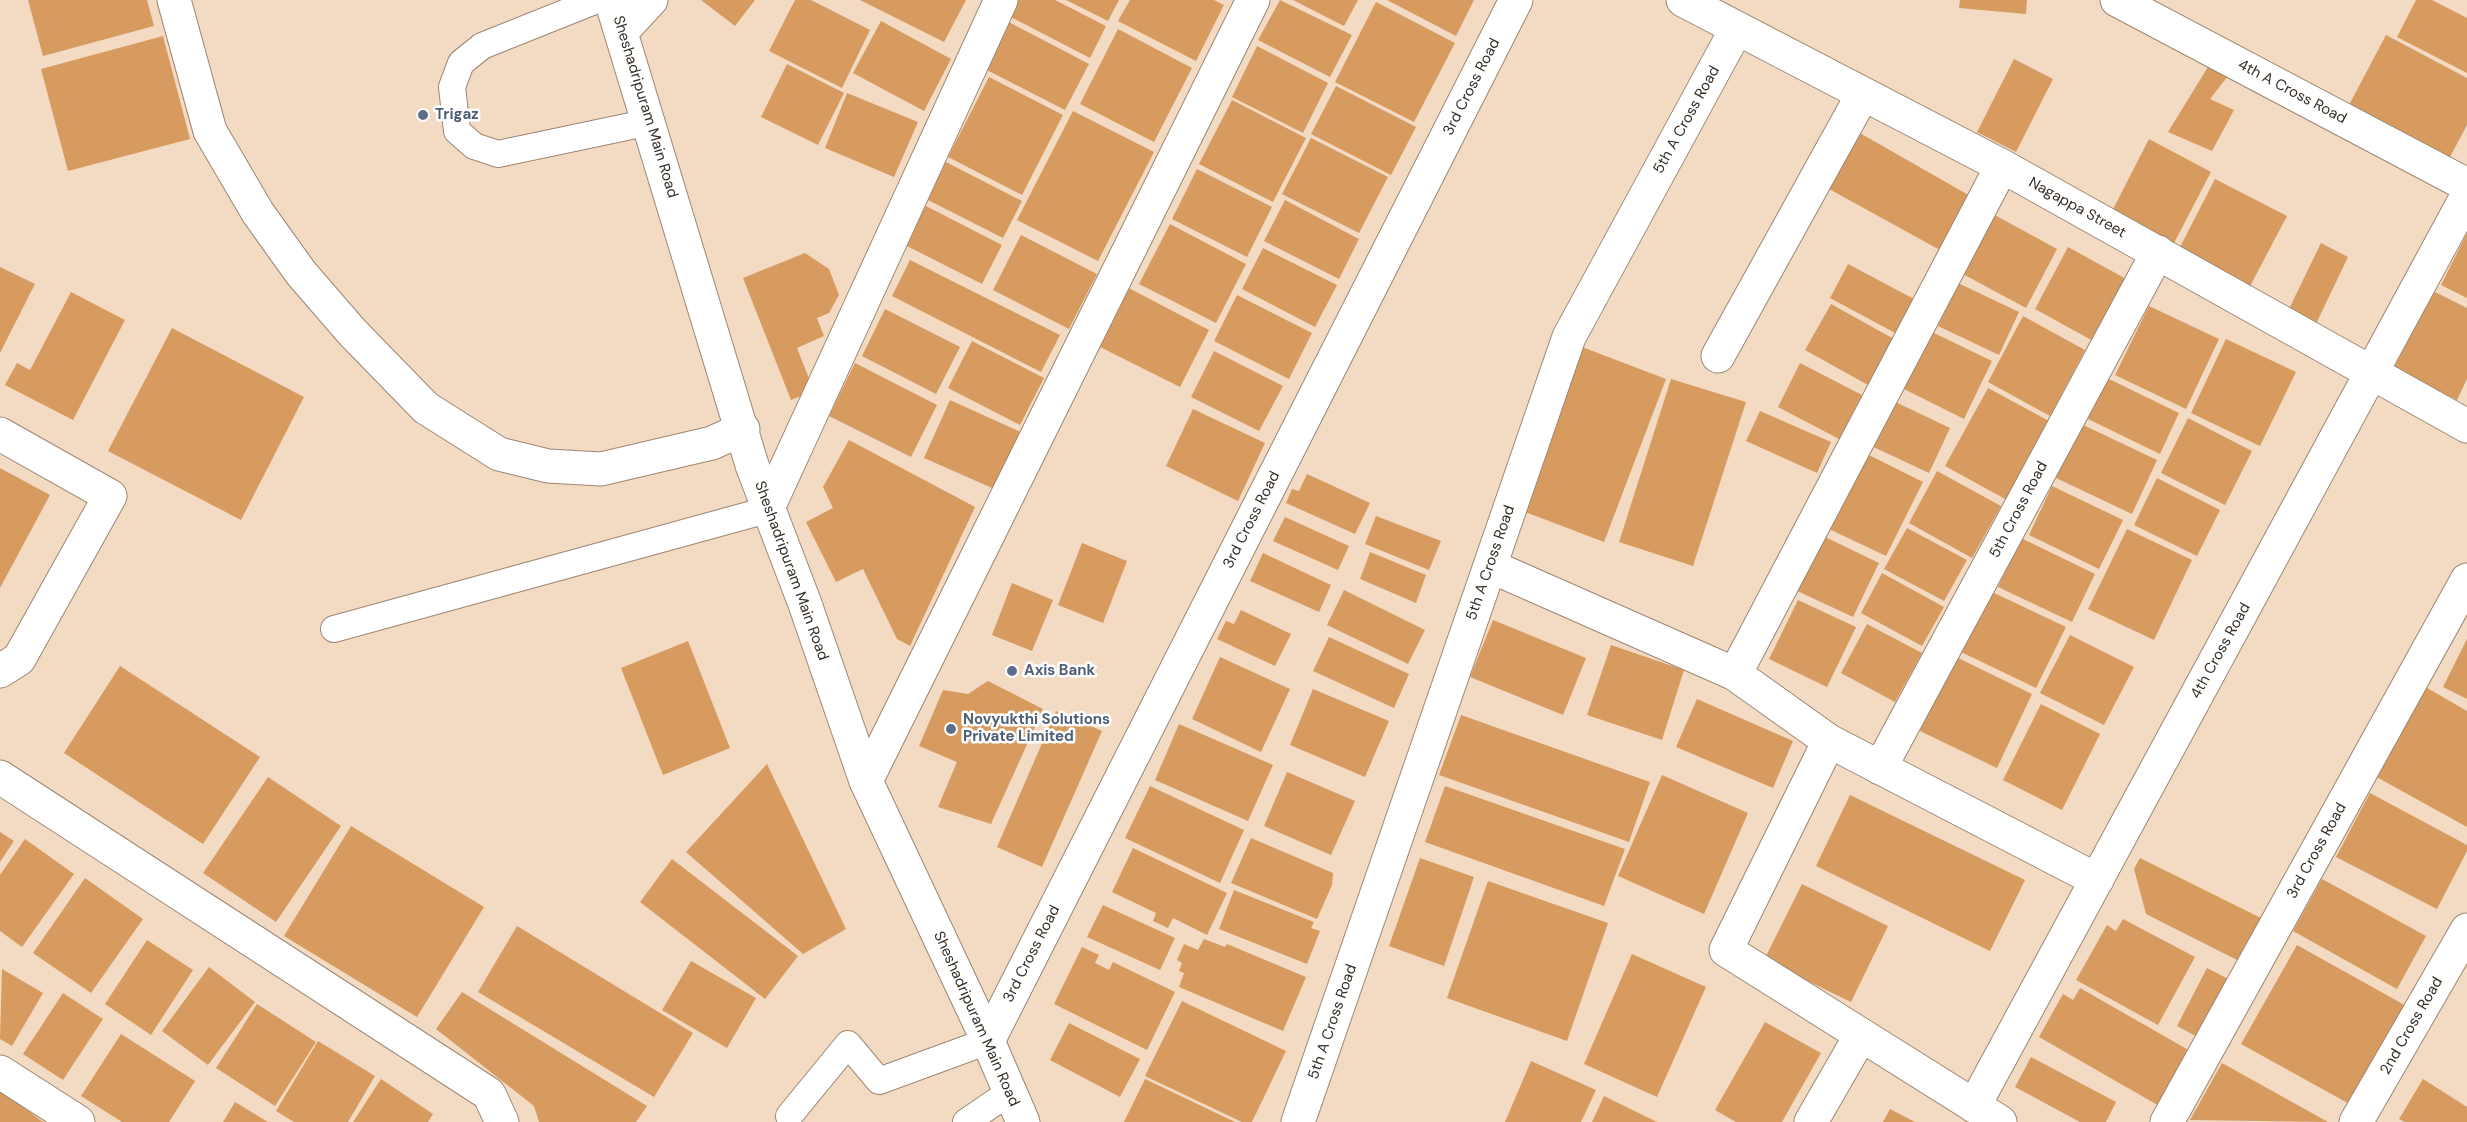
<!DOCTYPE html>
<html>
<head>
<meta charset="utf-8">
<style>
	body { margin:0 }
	canvas { display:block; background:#f2dac3 }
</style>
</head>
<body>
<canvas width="2467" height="1122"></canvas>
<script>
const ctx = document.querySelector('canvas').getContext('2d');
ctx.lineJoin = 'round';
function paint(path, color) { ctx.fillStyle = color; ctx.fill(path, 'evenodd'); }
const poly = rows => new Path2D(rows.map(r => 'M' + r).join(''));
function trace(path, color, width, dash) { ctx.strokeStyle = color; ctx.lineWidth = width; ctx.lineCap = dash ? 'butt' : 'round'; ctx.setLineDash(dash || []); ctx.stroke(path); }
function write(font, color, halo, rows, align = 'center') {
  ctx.font = font + ' "DM Sans",sans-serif'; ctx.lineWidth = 5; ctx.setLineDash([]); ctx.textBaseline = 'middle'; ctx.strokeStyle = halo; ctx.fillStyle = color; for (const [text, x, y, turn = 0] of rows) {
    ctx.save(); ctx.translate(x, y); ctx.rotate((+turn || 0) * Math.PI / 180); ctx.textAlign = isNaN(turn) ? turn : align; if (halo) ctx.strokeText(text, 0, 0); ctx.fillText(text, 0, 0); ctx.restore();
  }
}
paint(poly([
	[28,0,147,0,154,26,43,56],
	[701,0,755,0,735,26],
	[795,0,811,0,870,30,842,88,769,51],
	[860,0,966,0,944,42],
	[1009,0,1055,0,1106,26,1090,58,1003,13],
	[1066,0,1119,0,1108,21],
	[1130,0,1214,0,1224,5,1196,61,1118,21],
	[1280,0,1352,35,1330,77,1258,40],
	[1293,0,1358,0,1344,26],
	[1387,0,1474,0,1456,36],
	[1960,0,2027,0,2026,14,1959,8],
	[2416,0,2432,0,2467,18,2467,73,2397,37],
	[1376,2,1455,43,1414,122,1335,82],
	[1003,19,1089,64,1065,110,979,66],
	[881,21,951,59,924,111,853,73],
	[1118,29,1192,68,1154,142,1080,104],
	[2386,35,2467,78,2467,125,2450,157,2349,105],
	[163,36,190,139,68,171,41,69],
	[1257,46,1328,83,1303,133,1232,97],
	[2014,59,2053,79,2016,152,1977,132],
	[2211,62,2231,72,2210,99,2234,110,2212,151,2168,132],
	[787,64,844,93,818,145,761,117],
	[989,77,1063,115,1022,195,948,157],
	[1336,86,1416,127,1391,175,1311,134],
	[847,93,918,122,894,177,825,148],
	[1232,100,1306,138,1273,202,1199,164],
	[1073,111,1154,152,1098,261,1017,220],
	[1851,128,1979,201,1949,255,1820,184],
	[1311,138,1388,177,1359,233,1282,194],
	[2149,139,2211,172,2172,247,2110,215],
	[942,160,1022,201,1003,238,922,197],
	[1197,169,1272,207,1247,257,1172,219],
	[2215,179,2287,216,2248,290,2177,253],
	[1285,200,1359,239,1339,279,1264,241],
	[922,204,1002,245,982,284,901,243],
	[1991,213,2057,249,2026,308,1959,272],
	[1170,224,1246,264,1216,323,1139,284],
	[2467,233,2467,298,2441,285],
	[1021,235,1097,274,1069,329,993,290],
	[2321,243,2348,257,2314,328,2286,315],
	[2068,247,2128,280,2095,342,2035,309],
	[1263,248,1337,285,1315,327,1242,289],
	[805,253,829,269,839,295,829,313,817,318,824,336,797,348,814,391,791,400,743,278],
	[910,260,1060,335,1041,372,892,296],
	[1848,264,1916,300,1897,334,1830,298],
	[0,267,35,284,0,353],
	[1958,283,2019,312,1999,355,1938,326],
	[1125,286,1209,330,1180,387,1096,345],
	[2433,291,2467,308,2467,379,2457,400,2394,368],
	[71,292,125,320,73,420,5,385,17,363,30,370],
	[1237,295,1312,333,1289,379,1214,341],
	[1831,304,1894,339,1868,385,1805,350],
	[2149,306,2219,339,2186,409,2115,375],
	[885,309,960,347,936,394,862,356],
	[2023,316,2085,350,2050,416,1988,382],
	[172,328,304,397,241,520,108,451],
	[1932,332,1992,361,1964,419,1904,389],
	[2226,339,2296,372,2260,446,2191,413],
	[972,341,1044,378,1020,425,948,388],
	[1582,347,1666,379,1604,542,1520,510],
	[1214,351,1283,386,1259,431,1191,397],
	[855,363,937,405,911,457,829,416],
	[1800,363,1862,395,1839,439,1778,407],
	[2107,378,2179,413,2160,454,2088,419],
	[1671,379,1746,402,1693,566,1619,542],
	[1988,388,2049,421,2007,500,1945,466],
	[1887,398,1950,428,1929,473,1865,443],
	[950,400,1025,434,999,491,924,458],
	[1193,409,1265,443,1238,501,1166,466],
	[1760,411,1831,442,1817,473,1746,441],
	[2188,418,2252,451,2225,505,2161,473],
	[2079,423,2157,460,2132,514,2054,477],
	[849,440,975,507,910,646,897,639,863,569,836,582,806,522,833,508,823,487],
	[1863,452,1923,482,1886,556,1827,528],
	[0,468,50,495,0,588],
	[1937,471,2001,506,1972,558,1909,523],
	[1307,474,1370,503,1355,534,1286,503,1292,489,1299,491],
	[2157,478,2220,510,2197,556,2134,525],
	[2052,486,2123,520,2099,569,2029,535],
	[1376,516,1441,541,1429,570,1365,544],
	[1285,517,1349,546,1338,570,1273,541],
	[1907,528,1967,560,1944,601,1884,569],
	[2127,529,2192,560,2154,640,2088,609],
	[1819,534,1879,563,1853,617,1793,589],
	[2021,538,2095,574,2072,622,1998,587],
	[1082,543,1127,561,1103,623,1058,605],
	[1370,552,1426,575,1416,603,1360,579],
	[1263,553,1331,585,1319,612,1250,581],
	[1882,573,1944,607,1922,646,1861,613],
	[1012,583,1053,600,1032,651,992,635],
	[1344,590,1425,630,1408,664,1327,625],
	[1990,591,2066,627,2036,688,1961,652],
	[1798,600,1856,627,1827,687,1769,659],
	[1241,610,1291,634,1275,666,1217,639,1226,621,1234,624],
	[1493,620,1586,658,1563,715,1470,677],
	[1867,624,1922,653,1895,702,1841,673],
	[2070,635,2134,667,2104,725,2040,693],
	[1329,637,1409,674,1394,708,1313,671],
	[2467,639,2467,699,2443,687],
	[688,641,730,748,663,775,621,668],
	[1611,645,1684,670,1662,740,1587,715],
	[1220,657,1290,689,1261,752,1192,719],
	[1956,657,2032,694,1997,768,1920,731],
	[120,666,260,757,203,844,64,753],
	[988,681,1043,709,991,824,938,807,957,762,919,746,943,690,968,694],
	[2422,685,2467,711,2467,827,2373,775],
	[1313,689,1389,721,1365,777,1290,745],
	[1697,699,1793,741,1773,788,1676,747],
	[2041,704,2100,734,2062,810,2003,780],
	[1056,711,1102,731,1042,867,997,847],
	[1461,715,1650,782,1629,842,1439,775],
	[1179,724,1273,765,1248,821,1155,780],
	[767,764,846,929,803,954,686,852],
	[1287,772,1355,801,1331,855,1264,826],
	[1662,775,1748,813,1704,914,1618,876],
	[268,777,341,826,276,922,203,873],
	[1150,786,1244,830,1220,883,1125,838],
	[1445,786,1625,849,1604,906,1425,842],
	[2370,793,2467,845,2467,851,2437,909,2336,857],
	[1850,795,2025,880,1990,951,1816,866],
	[351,826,484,907,417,1017,284,936],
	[0,832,14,841,0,862],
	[1251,838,1333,873,1332,885,1317,919,1231,883],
	[25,839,74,874,22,947,0,931,0,875],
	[1133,848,1227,893,1207,935,1173,918,1168,928,1153,921,1156,913,1112,892],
	[1420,858,1474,877,1444,966,1389,946],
	[2140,858,2267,921,2245,964,2146,914,2134,869],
	[672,859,798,956,765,999,640,902],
	[85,878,143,919,91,993,33,953],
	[2322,879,2426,936,2397,989,2293,931],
	[1488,881,1608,923,1567,1041,1447,998],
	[1802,884,1888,926,1851,1002,1764,960],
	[1234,890,1314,922,1311,928,1320,931,1307,964,1219,929],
	[1103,905,1175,938,1160,970,1087,937],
	[2123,919,2195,957,2158,1025,2076,980,2107,925,2116,931],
	[517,926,693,1033,654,1097,478,992],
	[1204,939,1225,947,1227,944,1306,977,1283,1031,1179,987,1184,973,1179,971,1182,963,1177,960,1184,944,1198,950],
	[147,940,193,970,151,1035,105,1004],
	[2297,945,2408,1007,2353,1106,2241,1044],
	[1082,947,1099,955,1095,963,1109,970,1113,962,1175,992,1147,1050,1054,1004],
	[1632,954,1706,987,1657,1097,1584,1064],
	[691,961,756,998,727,1048,662,1010],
	[209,967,255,1002,208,1065,162,1031],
	[2207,968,2234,982,2203,1040,2177,1026],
	[2,969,43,993,12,1046,0,1039],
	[2080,988,2192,1052,2161,1107,2039,1037,2063,994,2073,1000],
	[462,992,647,1106,636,1122,539,1122,534,1106,436,1029],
	[63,993,103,1019,63,1080,23,1054],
	[1182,1001,1286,1051,1252,1122,1242,1122,1145,1076],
	[257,1004,316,1042,275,1106,216,1068],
	[1765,1022,1821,1053,1782,1122,1736,1122,1715,1110],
	[1069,1023,1140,1059,1120,1097,1050,1060],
	[121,1034,195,1081,169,1122,122,1122,81,1096],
	[318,1041,375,1076,348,1122,294,1122,276,1111],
	[2031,1057,2116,1102,2106,1122,2080,1122,2015,1087],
	[1531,1061,1596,1090,1581,1122,1505,1122],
	[2222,1063,2328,1122,2190,1120],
	[381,1079,433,1114,428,1122,353,1122],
	[1145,1079,1235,1122,1124,1122],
	[2423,1079,2467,1107,2467,1122,2405,1122,2399,1119],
	[0,1090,43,1122,0,1122],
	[1604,1096,1657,1122,1592,1122],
	[235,1102,268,1122,223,1122],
	[1890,1109,1915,1122,1883,1122]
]), '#d79b5f');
const service = poly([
	[597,0,482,46,461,63,452,87,457,131,474,146,498,154,650,122],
	[334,629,767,510],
	[789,1116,848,1044,879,1081,988,1041],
	[966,1122,1010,1092]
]);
const minor = poly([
	[174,0,210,131,258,213,301,273,352,332,426,408,499,454,548,466,601,469,712,443,743,429],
	[1683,0,2002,166,2467,426],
	[2117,0,2467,185],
	[622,31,651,0],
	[1718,356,1863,94],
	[0,434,110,496,19,659,0,671],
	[767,510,1001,0],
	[1490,566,1735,674,1829,741,2097,880],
	[1735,674,2002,166],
	[1829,741,1726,950,2000,1122],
	[1880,768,2158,252],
	[0,777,489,1094,502,1122],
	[866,781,1253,0],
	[988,1041,1516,0],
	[0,1072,78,1122],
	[1974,1106,2467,196],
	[1298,1122,1569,337,1737,28],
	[1811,1122,1861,1035],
	[2167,1122,2467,580],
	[2356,1122,2467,930]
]);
const tertiary = poly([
	[611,0,752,465,805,604,866,781,988,1041,1023,1122]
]);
trace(service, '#9d8773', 28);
trace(minor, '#9d8773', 35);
trace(tertiary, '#9d8773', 35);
trace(service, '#fff', 26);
trace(minor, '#fff', 33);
trace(tertiary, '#fff', 33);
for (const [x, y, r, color] of [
	[423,115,6,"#5c6f8a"],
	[1012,671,6,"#5c6f8a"],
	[951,729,6,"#5c6f8a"]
]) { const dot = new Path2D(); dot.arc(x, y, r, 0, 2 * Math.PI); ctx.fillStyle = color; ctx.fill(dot); trace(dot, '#fff', 2); }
write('15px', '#372e25', '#fff', [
	["3rd Cross Road",1472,87,-63],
	["4th A Cross Road",2292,92,28],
	["Sheshadripuram Main Road",645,107,73],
	["5th A Cross Road",1687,120,-61],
	["Nagappa Street",2077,208,29],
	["5th Cross Road",2019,510,-62],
	["3rd Cross Road",1252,520,-63],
	["5th A Cross Road",1491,563,-71],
	["Sheshadripuram Main Road",791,571,70],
	["4th Cross Road",2221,651,-61],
	["3rd Cross Road",2317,851,-61],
	["3rd Cross Road",1032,954,-63],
	["Sheshadripuram Main Road",976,1019,66],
	["5th A Cross Road",1333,1022,-71],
	["2nd Cross Road",2412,1026,-60]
]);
write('bold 15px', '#4e5e75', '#fff', [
	["Trigaz",435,115],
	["Axis Bank",1024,671],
	["Novyukthi Solutions",963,720],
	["Private Limited",963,737]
], 'left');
</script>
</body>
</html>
